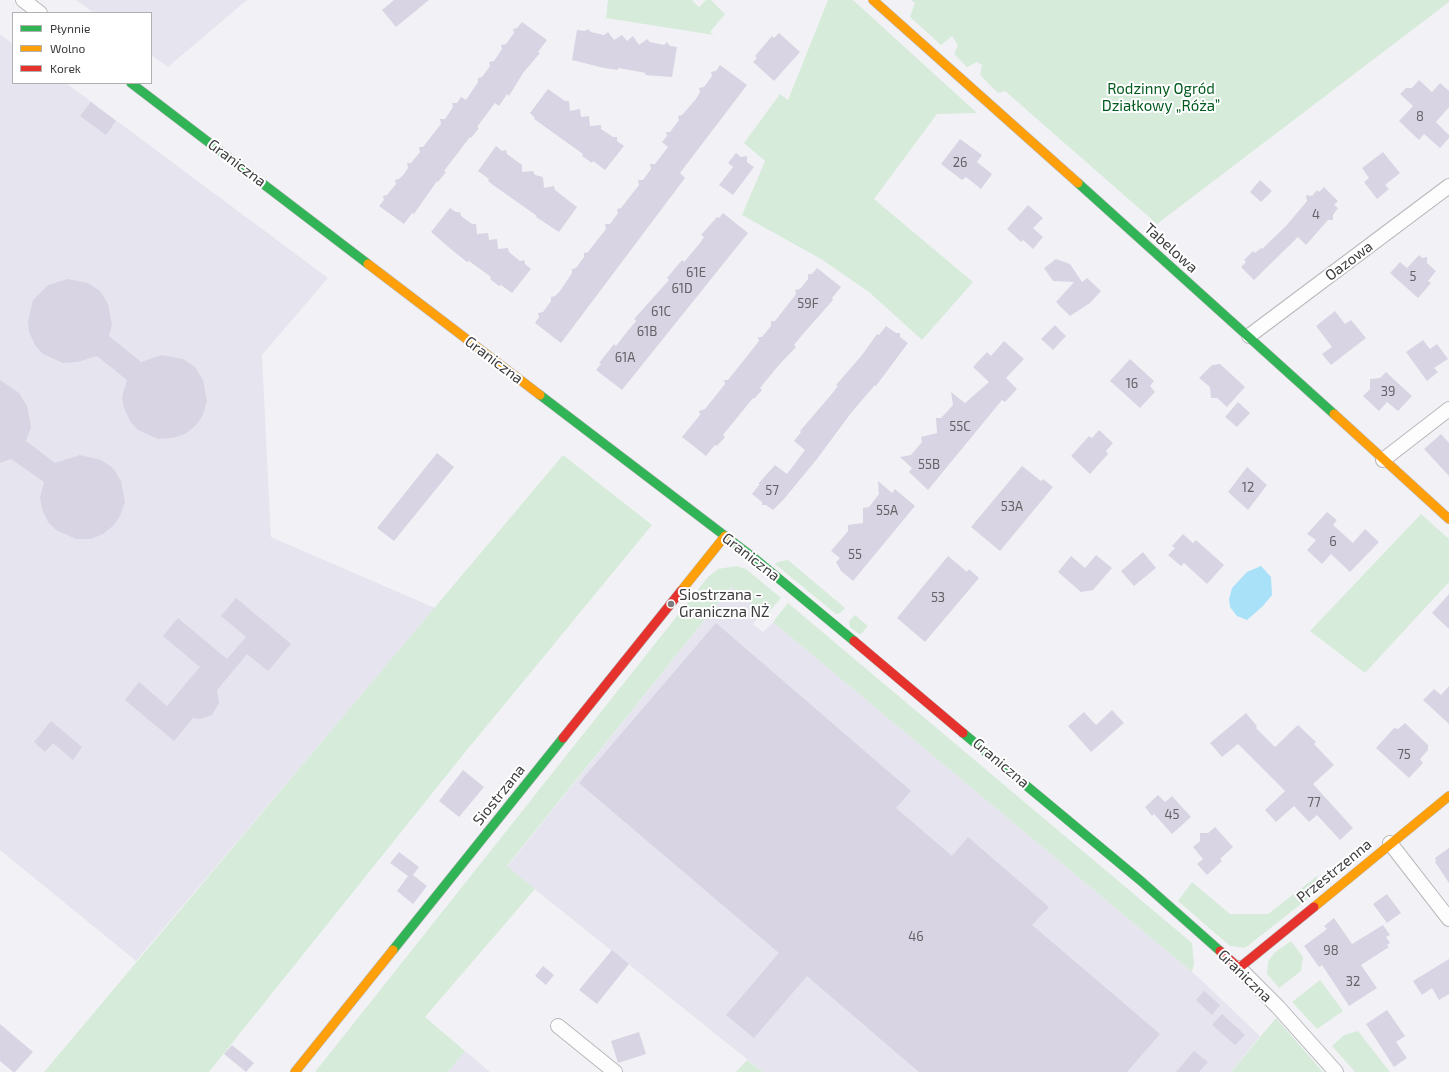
<!DOCTYPE html>
<html>
<head>
<meta charset="utf-8">
<style>
	body { margin:0 }
	#map { position:relative; width:1449px; height:1072px; overflow:hidden; background:#f2f2f6; font-family:"Exo 2",sans-serif }
	canvas { display:block }
	.legend { position:absolute; left:12px; top:12px; width:140px; height:72px; box-sizing:border-box; background:#fff; border:1px solid #b1b1b2; margin:0; padding:5px 7px; list-style:none; font-size:12px; color:#3c3c3e }
	.legend li { display:flex; align-items:center; gap:8px; height:20px }
	.legend b { width:20px; border:1px solid #b1b1b2 }
</style>
</head>
<body>
<div id="map">
<canvas width="1449" height="1072"></canvas>
<ul class="legend">
<li><b style="height:5px;background:#30b455"></b>Płynnie</li>
<li><b style="height:5px;background:#ff9f0a"></b>Wolno</li>
<li><b style="height:5px;background:#e5322d"></b>Korek</li>
</ul>
</div>
<script>
const ctx = document.querySelector('canvas').getContext('2d');
ctx.lineJoin = 'round';
function paint(path, color) { ctx.fillStyle = color; ctx.fill(path, 'evenodd'); }
const poly = rows => new Path2D(rows.map(r => 'M' + r).join(''));
function trace(path, color, width, dash) { ctx.strokeStyle = color; ctx.lineWidth = width; ctx.lineCap = dash ? 'butt' : 'round'; ctx.setLineDash(dash || []); ctx.stroke(path); }
function write(font, color, halo, rows, align = 'center') {
  ctx.font = font + ' "Exo 2",sans-serif'; ctx.lineWidth = 4; ctx.setLineDash([]); ctx.textBaseline = 'middle'; ctx.strokeStyle = halo; ctx.fillStyle = color; for (const [text, x, y, turn = 0] of rows) {
    ctx.save(); ctx.translate(x, y); ctx.rotate((+turn || 0) * Math.PI / 180); ctx.textAlign = isNaN(turn) ? turn : align; if (halo) ctx.strokeText(text, 0, 0); ctx.fillText(text, 0, 0); ctx.restore();
  }
}
paint(poly([
	[76,0,247,0,168,67,151,55,151,13,94,13],
	[0,34,13,44,13,83,66,83,328,278,262,355,271,537,435,608,136,961,0,850],
	[731,587,762,613,753,624,763,632,773,622,1198,977,1260,1036,1231,1072,763,1072,507,867],
	[465,1051,490,1072,448,1072]
]), '#e6e5ef');
paint(poly([
	[608,0,692,0,699,7,706,0,711,0,725,14,710,32,714,35,606,18],
	[828,0,853,0,977,113,937,114,874,199,973,282,922,340,869,292,821,259,742,215,765,161,744,143,780,94,788,100],
	[911,0,1449,0,1449,2,1157,224,1005,91,998,93,980,75,982,65,977,62,967,67,954,54,958,45,952,36,941,45,910,17,915,3],
	[563,455,652,525,462,756,209,1072,44,1072],
	[1421,514,1449,539,1449,582,1365,673,1310,631],
	[788,560,845,608,840,613,836,614,775,564,777,562],
	[736,566,746,569,781,598,761,621,757,617,761,612,731,587,507,866,535,889,425,1017,465,1051,448,1072,315,1072,708,577,718,569],
	[788,603,1192,943,1194,964,1192,972,773,622],
	[855,615,868,626,861,634,859,634,850,627,849,621],
	[1317,876,1319,890,1245,948,1230,946,1178,901,1192,882,1230,914,1268,914],
	[1291,941,1303,957,1301,971,1279,988,1267,974,1268,962,1274,953],
	[1320,980,1343,1011,1317,1029,1292,1002],
	[1276,1018,1323,1072,1231,1072],
	[1358,1031,1390,1072,1355,1072,1332,1046,1344,1035],
	[747,1060,763,1072,736,1072]
]), '#d7ebda');
paint(poly([
	[1261,566,1271,577,1272,595,1263,606,1247,620,1237,616,1230,607,1229,599,1232,588,1247,572]
]), '#a8e1f8');
paint(poly([
	[394,0,429,0,396,27,382,10],
	[522,22,547,40,538,52,540,53,523,73,509,96,507,94,499,106,495,103,477,127,479,128,471,138,470,137,444,171,446,172,438,182,437,181,414,214,412,213,404,224,379,206,384,200,383,196,387,195,396,184,395,180,399,179,404,174,408,168,407,163,411,163,420,152,419,147,423,147,441,124,440,119,445,119,453,107,452,103,457,103,461,97,466,100,478,82,478,78,482,77,490,66,489,62,494,61,502,49,501,45,506,44,514,33,513,29,517,28],
	[588,29,591,32,604,35,608,32,614,40,622,35,627,41,633,36,639,45,647,39,650,42,664,45,667,42,670,46,677,47,672,77,645,75,646,73,618,68,618,70,604,68,572,60,577,30,585,31],
	[779,33,800,52,774,81,753,62,757,58,755,56,772,36,774,38],
	[720,65,747,85,680,173,685,178,561,343,535,323,539,317,538,313,543,312,551,301,551,297,555,296,560,291,572,273,572,269,576,268,584,257,584,253,588,252,606,229,605,224,610,224,618,213,617,209,621,208,639,185,638,180,643,180,651,169,650,164,655,164,668,147,662,142,667,136,666,132,670,132,679,120,678,116,682,115,696,99,700,92,699,88,704,87,712,76,711,72,716,71],
	[1419,80,1432,92,1440,83,1449,91,1449,107,1436,122,1449,135,1449,138,1440,148,1424,134,1419,140,1399,121,1413,106,1400,94,1406,88,1412,88],
	[548,89,565,101,569,101,570,111,580,109,581,117,589,116,590,126,601,125,601,129,613,137,617,137,617,141,624,146,605,170,593,161,592,163,582,156,583,154,534,119,535,118,530,113],
	[91,102,116,121,106,135,80,116],
	[960,139,982,155,977,162,992,174,981,189,966,177,962,180,941,164],
	[496,146,502,151,506,150,507,154,522,165,522,172,533,171,535,175,543,177,544,188,554,186,555,190,577,207,559,232,536,217,537,216,493,185,488,181,489,179,478,171],
	[1383,152,1400,173,1385,185,1389,189,1377,199,1364,182,1369,178,1362,168],
	[736,153,741,157,747,156,747,162,754,167,733,195,719,185,733,167,728,163],
	[1260,180,1272,191,1261,202,1250,192],
	[1324,187,1338,201,1334,205,1338,208,1333,215,1333,220,1328,220,1306,245,1298,237,1254,280,1241,267,1246,262,1244,260,1253,251,1255,253,1261,248,1262,249,1286,226,1307,201,1306,195,1312,196,1317,190,1319,192],
	[1028,205,1043,218,1033,228,1043,237,1033,249,1023,240,1021,242,1007,229],
	[450,208,456,212,460,212,461,216,472,224,476,224,477,234,488,233,489,240,497,239,498,249,508,248,509,252,520,261,524,260,525,264,531,269,512,293,501,285,499,286,490,279,491,277,469,261,467,262,452,250,431,232],
	[723,213,748,233,622,390,596,370,601,364,599,363,614,344,616,346,626,333,636,321,634,319,669,280,667,278,682,260,684,262,700,243,704,237,701,235,717,217,719,218],
	[1419,255,1422,258,1427,257,1427,263,1436,271,1428,281,1431,283,1418,298,1390,273,1400,262,1407,268],
	[1056,259,1070,264,1082,282,1087,278,1101,291,1090,303,1070,316,1056,302,1074,282,1053,281,1044,268],
	[817,268,841,287,832,298,833,300,803,334,794,345,796,347,778,366,760,388,762,390,754,399,753,398,723,435,725,437,717,446,715,445,706,456,682,437,700,415,699,411,705,409,725,384,724,380,728,380,759,341,758,337,762,337,771,326,771,321,775,321,796,294,795,290,800,289,808,279,808,274,812,274],
	[68,279,88,283,100,291,108,304,112,325,109,336,141,362,162,355,183,359,195,367,203,380,207,401,203,415,196,425,185,434,173,438,158,439,138,430,130,421,124,408,122,397,127,380,97,356,78,362,63,363,43,354,35,345,29,332,28,321,33,300,48,285],
	[1335,311,1345,324,1351,320,1366,338,1331,365,1322,354,1332,347,1316,326],
	[1055,325,1066,336,1053,350,1041,339],
	[886,326,896,333,900,333,900,337,908,343,899,355,876,386,875,385,851,413,817,459,784,499,773,510,766,505,762,505,762,502,752,494,760,484,758,484,775,465,787,474,805,450,794,441,801,432,800,431,830,396,838,386,836,385,862,355,877,334,879,335],
	[1423,340,1430,349,1437,344,1448,359,1434,368,1438,372,1427,381,1406,352],
	[1004,341,1024,359,1006,378,1017,389,1005,402,1002,400,928,490,909,472,912,468,900,457,911,455,922,442,921,437,937,433,936,418,941,418,953,405,951,392,965,403,989,382,973,367,987,352,991,356],
	[1130,359,1154,381,1150,386,1155,392,1140,408,1110,381],
	[1220,364,1245,387,1227,407,1217,398,1211,398,1210,387,1199,378,1212,365],
	[1386,372,1412,396,1398,411,1387,402,1379,411,1363,396,1370,389,1370,379,1380,378],
	[0,380,19,393,27,406,31,427,26,441,55,463,80,455,101,460,113,468,121,481,125,502,120,516,114,525,103,534,91,539,76,539,56,530,48,522,42,509,40,498,44,482,11,459,0,463],
	[1238,402,1250,413,1237,427,1225,417],
	[1099,430,1113,443,1106,451,1108,454,1090,474,1071,456,1089,436,1092,438],
	[1441,434,1449,443,1449,476,1424,449],
	[437,453,454,467,394,541,377,528],
	[1022,466,1041,481,1043,479,1053,487,1000,551,971,527],
	[1247,467,1267,485,1248,510,1228,492],
	[878,481,892,493,895,489,915,506,853,581,841,571,836,562,840,558,831,551,848,531,848,525,863,523,863,508,869,507,879,494],
	[1327,512,1337,520,1333,525,1353,543,1365,529,1379,542,1350,572,1331,554,1322,564,1307,550,1316,540,1307,534],
	[1183,534,1193,543,1196,540,1224,565,1207,584,1184,563,1181,566,1168,555,1175,548,1172,546],
	[1143,552,1156,568,1134,586,1121,571],
	[1096,555,1112,568,1093,590,1081,592,1058,572,1071,556,1085,568],
	[948,556,967,572,969,569,979,578,925,642,897,618],
	[1449,594,1449,629,1432,613],
	[236,598,291,644,268,671,247,654,217,690,219,703,212,715,200,719,193,718,174,741,125,700,139,682,167,706,200,667,163,636,178,618,227,659,246,637,221,616],
	[716,623,911,791,896,808,952,856,968,837,1049,907,1032,925,1160,1034,1127,1072,919,1072,807,976,754,1038,726,1015,779,953,579,783],
	[1449,686,1449,724,1423,700,1434,689,1441,695],
	[1112,710,1124,723,1091,752,1068,726,1084,712,1096,725],
	[1246,713,1257,726,1256,728,1275,747,1298,725,1316,742,1314,744,1334,765,1313,784,1353,828,1340,840,1317,815,1309,822,1294,806,1276,822,1265,810,1285,791,1238,744,1222,757,1210,743],
	[51,721,82,747,73,760,53,743,45,752,34,742],
	[1405,723,1428,745,1428,750,1420,759,1423,763,1409,778,1376,748,1394,728,1398,729],
	[463,770,484,787,459,817,439,801],
	[1158,795,1165,802,1172,796,1191,817,1172,834,1154,814,1152,816,1145,807],
	[1215,827,1233,847,1220,859,1222,861,1207,875,1197,864,1203,859,1193,847,1200,841,1200,833,1208,833],
	[1449,848,1449,883,1435,862,1436,861,1435,858],
	[399,852,419,867,413,875,427,886,413,904,397,891,408,876,390,863],
	[1387,894,1401,913,1387,923,1373,904],
	[1334,918,1352,944,1383,925,1390,935,1386,937,1390,943,1387,945,1389,947,1361,965,1377,988,1349,1006,1322,965,1319,967,1304,946,1327,929,1324,926],
	[612,950,629,964,597,1004,579,990],
	[1449,959,1449,994,1439,1000,1432,988,1422,995,1413,981],
	[543,966,554,975,546,985,535,976],
	[1204,991,1220,1005,1212,1015,1196,1000],
	[1387,1010,1405,1036,1396,1042,1407,1058,1394,1067,1366,1024],
	[1222,1014,1245,1035,1235,1045,1212,1025],
	[0,1024,33,1052,15,1072,13,1072,0,1061],
	[639,1032,646,1054,618,1063,611,1041],
	[232,1045,254,1063,246,1072,224,1054],
	[1194,1051,1208,1062,1199,1072,1176,1072]
]), '#d8d4e3');
const street = poly([
	[23,0,40,13],
	[1249,336,1449,186],
	[1383,460,1449,409],
	[1390,843,1449,919],
	[1239,968,1278,1007,1336,1072],
	[558,1026,615,1072]
]);
const fast = poly([
	[131,83,368,264],
	[1078,183,1334,414],
	[540,395,754,558,854,641],
	[963,733,1141,881,1220,951],
	[393,950,563,738]
]);
const slow = poly([
	[873,0,1078,183],
	[368,264,540,395],
	[1334,414,1449,519],
	[681,591,725,536],
	[1314,907,1449,796],
	[295,1072,393,950]
]);
const jam = poly([
	[854,641,963,733],
	[563,738,681,591],
	[1220,951,1239,968,1314,907]
]);
trace(street, '#b8b8bb', 16);
trace(fast, '#b8b8bb', 10);
trace(slow, '#b8b8bb', 10);
trace(jam, '#b8b8bb', 10);
trace(street, '#fdfdfe', 14);
trace(fast, '#30b455', 9);
trace(slow, '#ff9f0a', 9);
trace(jam, '#e5322d', 9);
for (const [x, y, r, color] of [
	[671,604,4,"#7c7c7e"]
]) { const dot = new Path2D(); dot.arc(x, y, r, 0, 2 * Math.PI); ctx.fillStyle = color; ctx.fill(dot); trace(dot, '#fff', 1.5); }
write('13px', '#636267', null, [
	["8",1420,117],
	["26",960,163],
	["4",1316,215],
	["61E",696,273],
	["5",1413,277],
	["61D",682,289],
	["59F",808,304],
	["61C",661,312],
	["61B",647,332],
	["61A",625,358],
	["16",1132,384],
	["39",1388,392],
	["55C",960,427],
	["55B",929,465],
	["12",1248,488],
	["57",772,491],
	["53A",1012,507],
	["55A",887,511],
	["6",1333,542],
	["55",855,555],
	["53",938,598],
	["75",1404,755],
	["77",1314,803],
	["45",1172,815],
	["46",916,937],
	["98",1331,951],
	["32",1353,982]
]);
write('15px', '#015a1c', '#fff', [
	["Rodzinny Ogród",1161,89],
	["Działkowy „Róża”",1161,106]
]);
write('15px', '#3c3c3e', '#fff', [
	["Graniczna",237,163,37],
	["Tabelowa",1171,248,42],
	["Oazowa",1349,261,-37],
	["Graniczna",494,360,37],
	["Graniczna",751,557,38],
	["Graniczna",1001,763,40],
	["Siostrzana",499,795,-51],
	["Przestrzenna",1334,871,-39],
	["Graniczna",1245,976,44]
]);
write('15px', '#3c3c3e', '#fff', [
	["Siostrzana -",679,595],
	["Graniczna NŻ",679,612]
], 'left');
</script>
</body>
</html>
